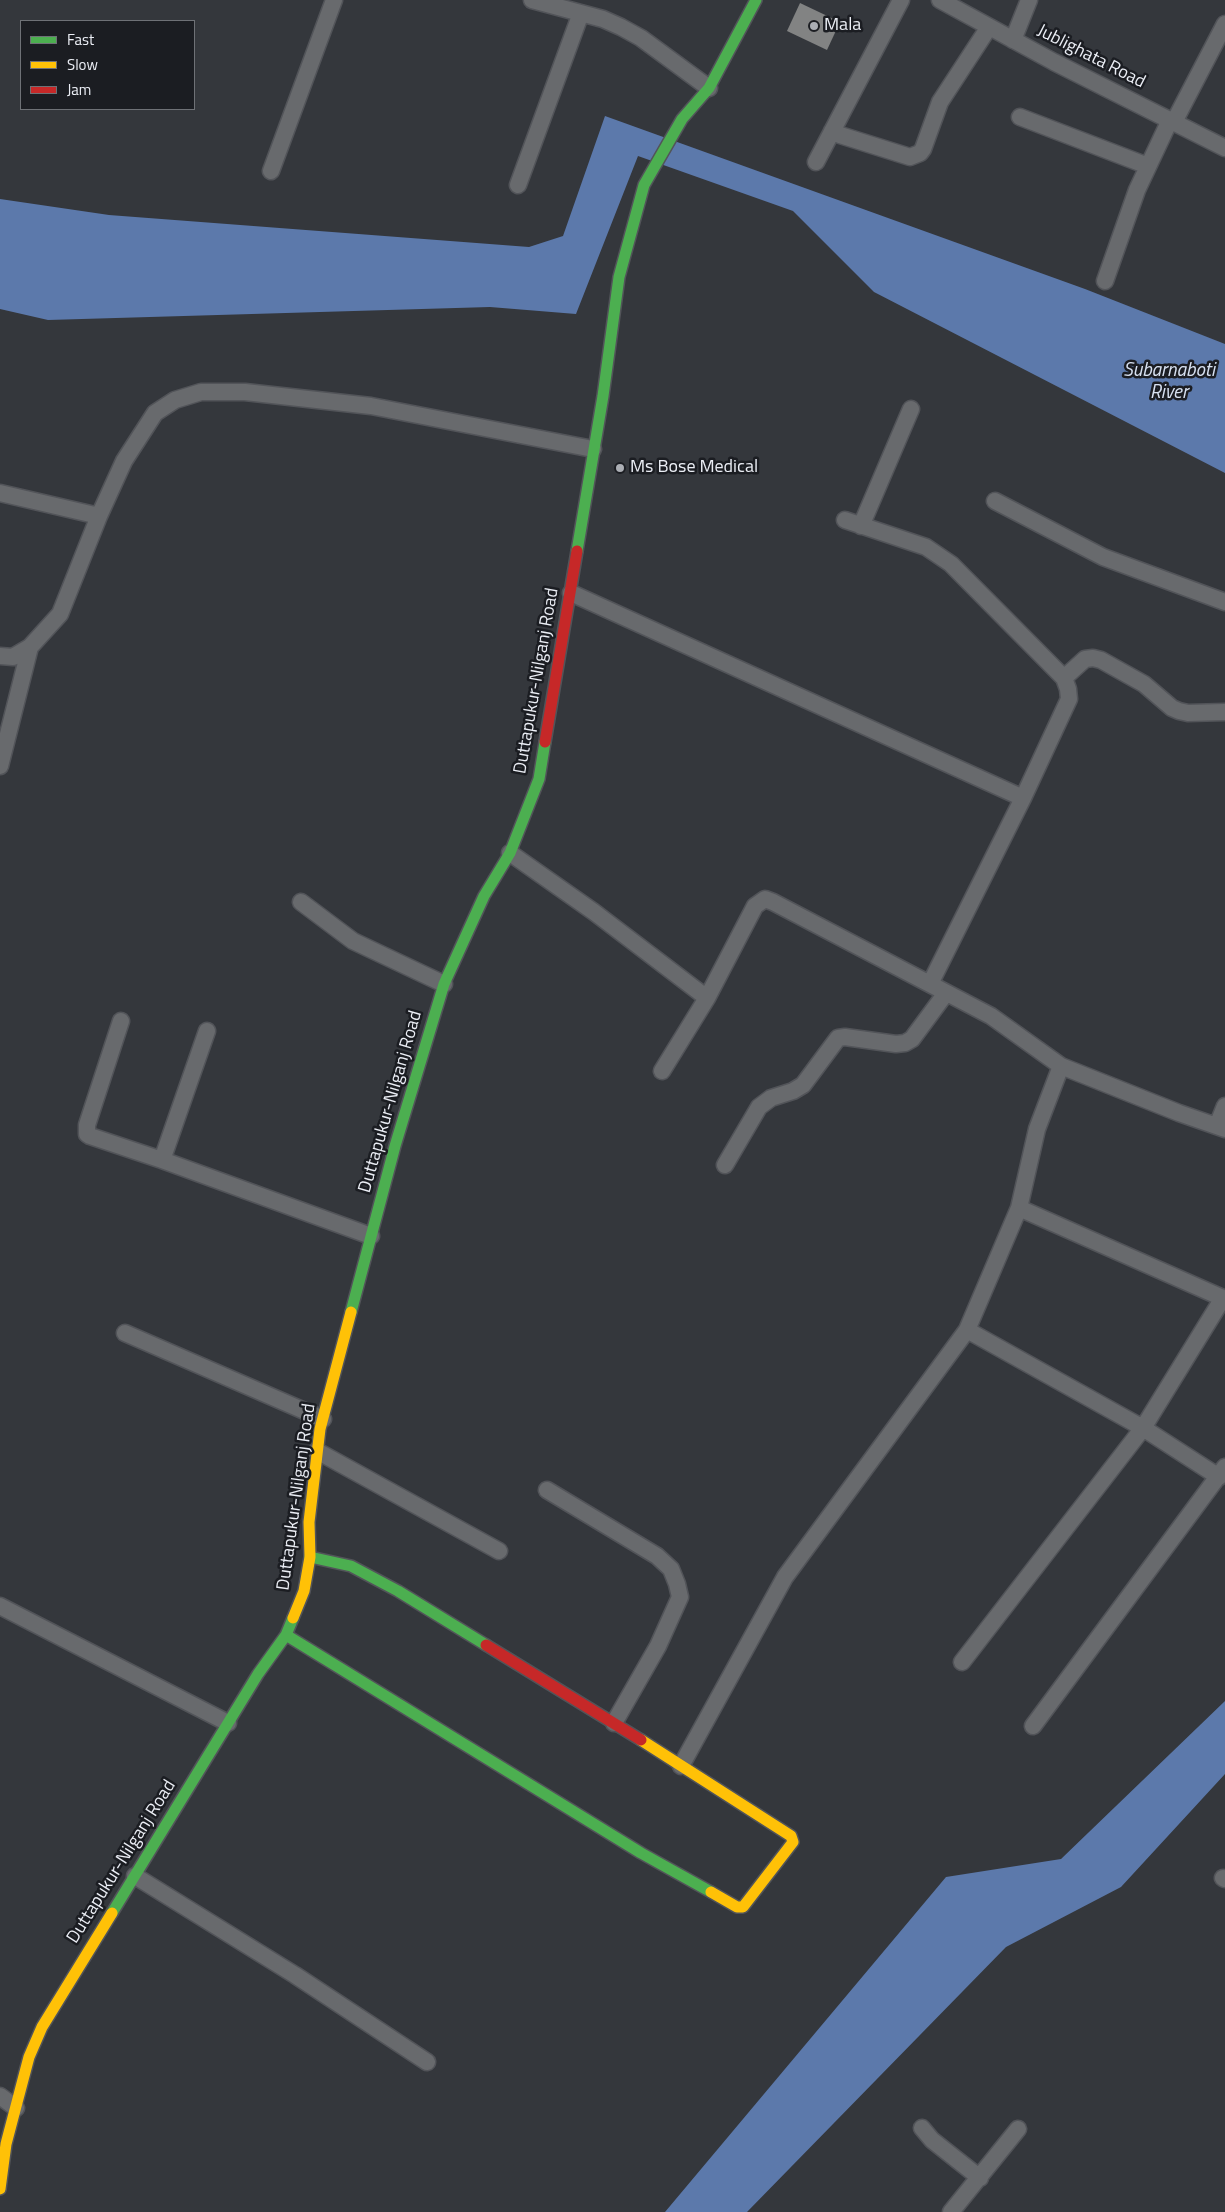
<!DOCTYPE html>
<html>
<head>
<meta charset="utf-8">
<style>
	body { margin:0 }
	#map { position:relative; width:1225px; height:2212px; overflow:hidden; background:#34373c; font-family:"Titillium Web",sans-serif }
	canvas { display:block }
	.legend { position:absolute; left:20px; top:20px; width:175px; height:90px; box-sizing:border-box; background:#1b1d22; border:1px solid #6e7176; margin:0; padding:6px 9px; list-style:none; font-size:15px; color:#ebeef5 }
	.legend li { display:flex; align-items:center; gap:10px; height:25px }
	.legend b { width:25px; border:1px solid #6e7176 }
</style>
</head>
<body>
<div id="map">
<canvas width="1225" height="2212"></canvas>
<ul class="legend">
<li><b style="height:6px;background:#4caf50"></b>Fast</li>
<li><b style="height:6px;background:#ffc107"></b>Slow</li>
<li><b style="height:6px;background:#c62828"></b>Jam</li>
</ul>
</div>
<script>
const ctx = document.querySelector('canvas').getContext('2d');
ctx.lineJoin = 'round';
function paint(path, color) { ctx.fillStyle = color; ctx.fill(path, 'evenodd'); }
const poly = rows => new Path2D(rows.map(r => 'M' + r).join(''));
function trace(path, color, width, dash) { ctx.strokeStyle = color; ctx.lineWidth = width; ctx.lineCap = dash ? 'butt' : 'round'; ctx.setLineDash(dash || []); ctx.stroke(path); }
function write(font, color, halo, rows, align = 'center') {
  ctx.font = font + ' "Titillium Web",sans-serif'; ctx.lineWidth = 5; ctx.setLineDash([]); ctx.textBaseline = 'middle'; ctx.strokeStyle = halo; ctx.fillStyle = color; for (const [text, x, y, turn = 0] of rows) {
    ctx.save(); ctx.translate(x, y); ctx.rotate((+turn || 0) * Math.PI / 180); ctx.textAlign = isNaN(turn) ? turn : align; if (halo) ctx.strokeText(text, 0, 0); ctx.fillText(text, 0, 0); ctx.restore();
  }
}
paint(poly([
	[605,116,1085,289,1225,344,1225,473,874,292,793,211,638,156,576,314,490,307,48,320,0,309,0,199,109,215,529,247,563,236],
	[1225,1701,1225,1774,1121,1887,1006,1947,747,2212,665,2212,946,1877,1061,1859]
]), '#5c79ab');
paint(poly([
	[800,3,840,22,827,50,787,31]
]), '#828383');
const street = poly([
	[532,0,603,19,621,27,641,38,709,88],
	[940,0,1054,62,1225,148],
	[1013,40,1029,0],
	[1020,117,1148,166],
	[1174,122,1225,24],
	[832,131,840,135,910,157,920,153,923,149,940,102,989,27],
	[816,162,901,0],
	[271,171,334,0],
	[518,185,581,13],
	[1105,281,1137,190,1170,120],
	[0,493,99,516],
	[995,501,1103,557,1225,602],
	[845,520,926,547,951,564,1064,678,1068,689,1069,699,1023,798,930,984],
	[861,526,911,409],
	[571,593,1023,798],
	[0,656,13,657,30,647,60,614,99,516,124,461,155,413,175,400,201,392,245,392,371,406,593,449],
	[1064,678,1085,659,1093,658,1101,660,1144,684,1172,708,1179,711,1188,713,1225,712],
	[0,766,30,647],
	[510,853,594,912,707,998],
	[301,902,353,941,444,984],
	[121,1021,87,1125,87,1134,90,1136,162,1160,371,1236],
	[662,1071,707,998,755,906,765,899,773,902,991,1016,1061,1066,1179,1113,1225,1129],
	[1217,1126,1225,1106],
	[162,1160,207,1031],
	[725,1165,759,1107,771,1098,793,1091,803,1085,838,1038,845,1037,896,1044,905,1043,912,1039,946,993],
	[1019,1208,1225,1299],
	[967,1330,1143,1428,1219,1477],
	[125,1333,323,1419],
	[317,1451,499,1551],
	[547,1490,657,1556,671,1569,677,1584,680,1597,658,1646,614,1723],
	[0,1606,228,1723],
	[962,1662,1143,1428,1223,1298],
	[1033,1726,1225,1467],
	[681,1766,785,1577,967,1330,1019,1208,1037,1129,1061,1066],
	[135,1876,295,1975,427,2062],
	[1223,1878,1225,1879],
	[0,2096,16,2108],
	[922,2128,932,2140,980,2178],
	[951,2212,1018,2129]
]);
const fast = poly([
	[577,551,603,396,619,277,644,185,682,119,709,88,756,0],
	[351,1312,395,1146,444,984,484,896,510,853,539,779,545,742],
	[310,1557,351,1566,398,1591,486,1645],
	[286,1635,641,1853,711,1892],
	[112,1913,258,1674,286,1635,293,1618]
]);
const slow = poly([
	[293,1618,304,1591,310,1557,309,1522,320,1429,351,1312],
	[641,1740,791,1836,793,1842,743,1907,737,1907,711,1892],
	[0,2189,6,2144,29,2057,42,2027,112,1913]
]);
const jam = poly([
	[545,742,577,551],
	[486,1645,641,1740]
]);
trace(street, '#525459', 19);
trace(fast, '#525459', 14);
trace(slow, '#525459', 14);
trace(jam, '#525459', 14);
trace(street, '#686a6d', 16);
trace(fast, '#4caf50', 11);
trace(slow, '#ffc107', 11);
trace(jam, '#c62828', 11);
for (const [x, y, r, color] of [
	[814,26,5,"#abaeb4"],
	[620,468,5,"#abaeb4"]
]) { const dot = new Path2D(); dot.arc(x, y, r, 0, 2 * Math.PI); ctx.fillStyle = color; ctx.fill(dot); trace(dot, '#1b1d22', 2); }
write('18px', '#ebeef5', '#1b1d22', [
	["Mala",824,26],
	["Ms Bose Medical",630,468]
], 'left');
write('18px', '#ebeef5', '#1b1d22', [
	["Jublighata Road",1091,57,27],
	["Duttapukur-Nilganj Road",537,681,-80],
	["Duttapukur-Nilganj Road",391,1102,-74],
	["Duttapukur-Nilganj Road",297,1497,-82],
	["Duttapukur-Nilganj Road",122,1862,-58]
]);
write('italic 19px', '#d8e2f2', '#1b1d22', [
	["Subarnaboti",1169,371],
	["River",1169,393]
]);
</script>
</body>
</html>
